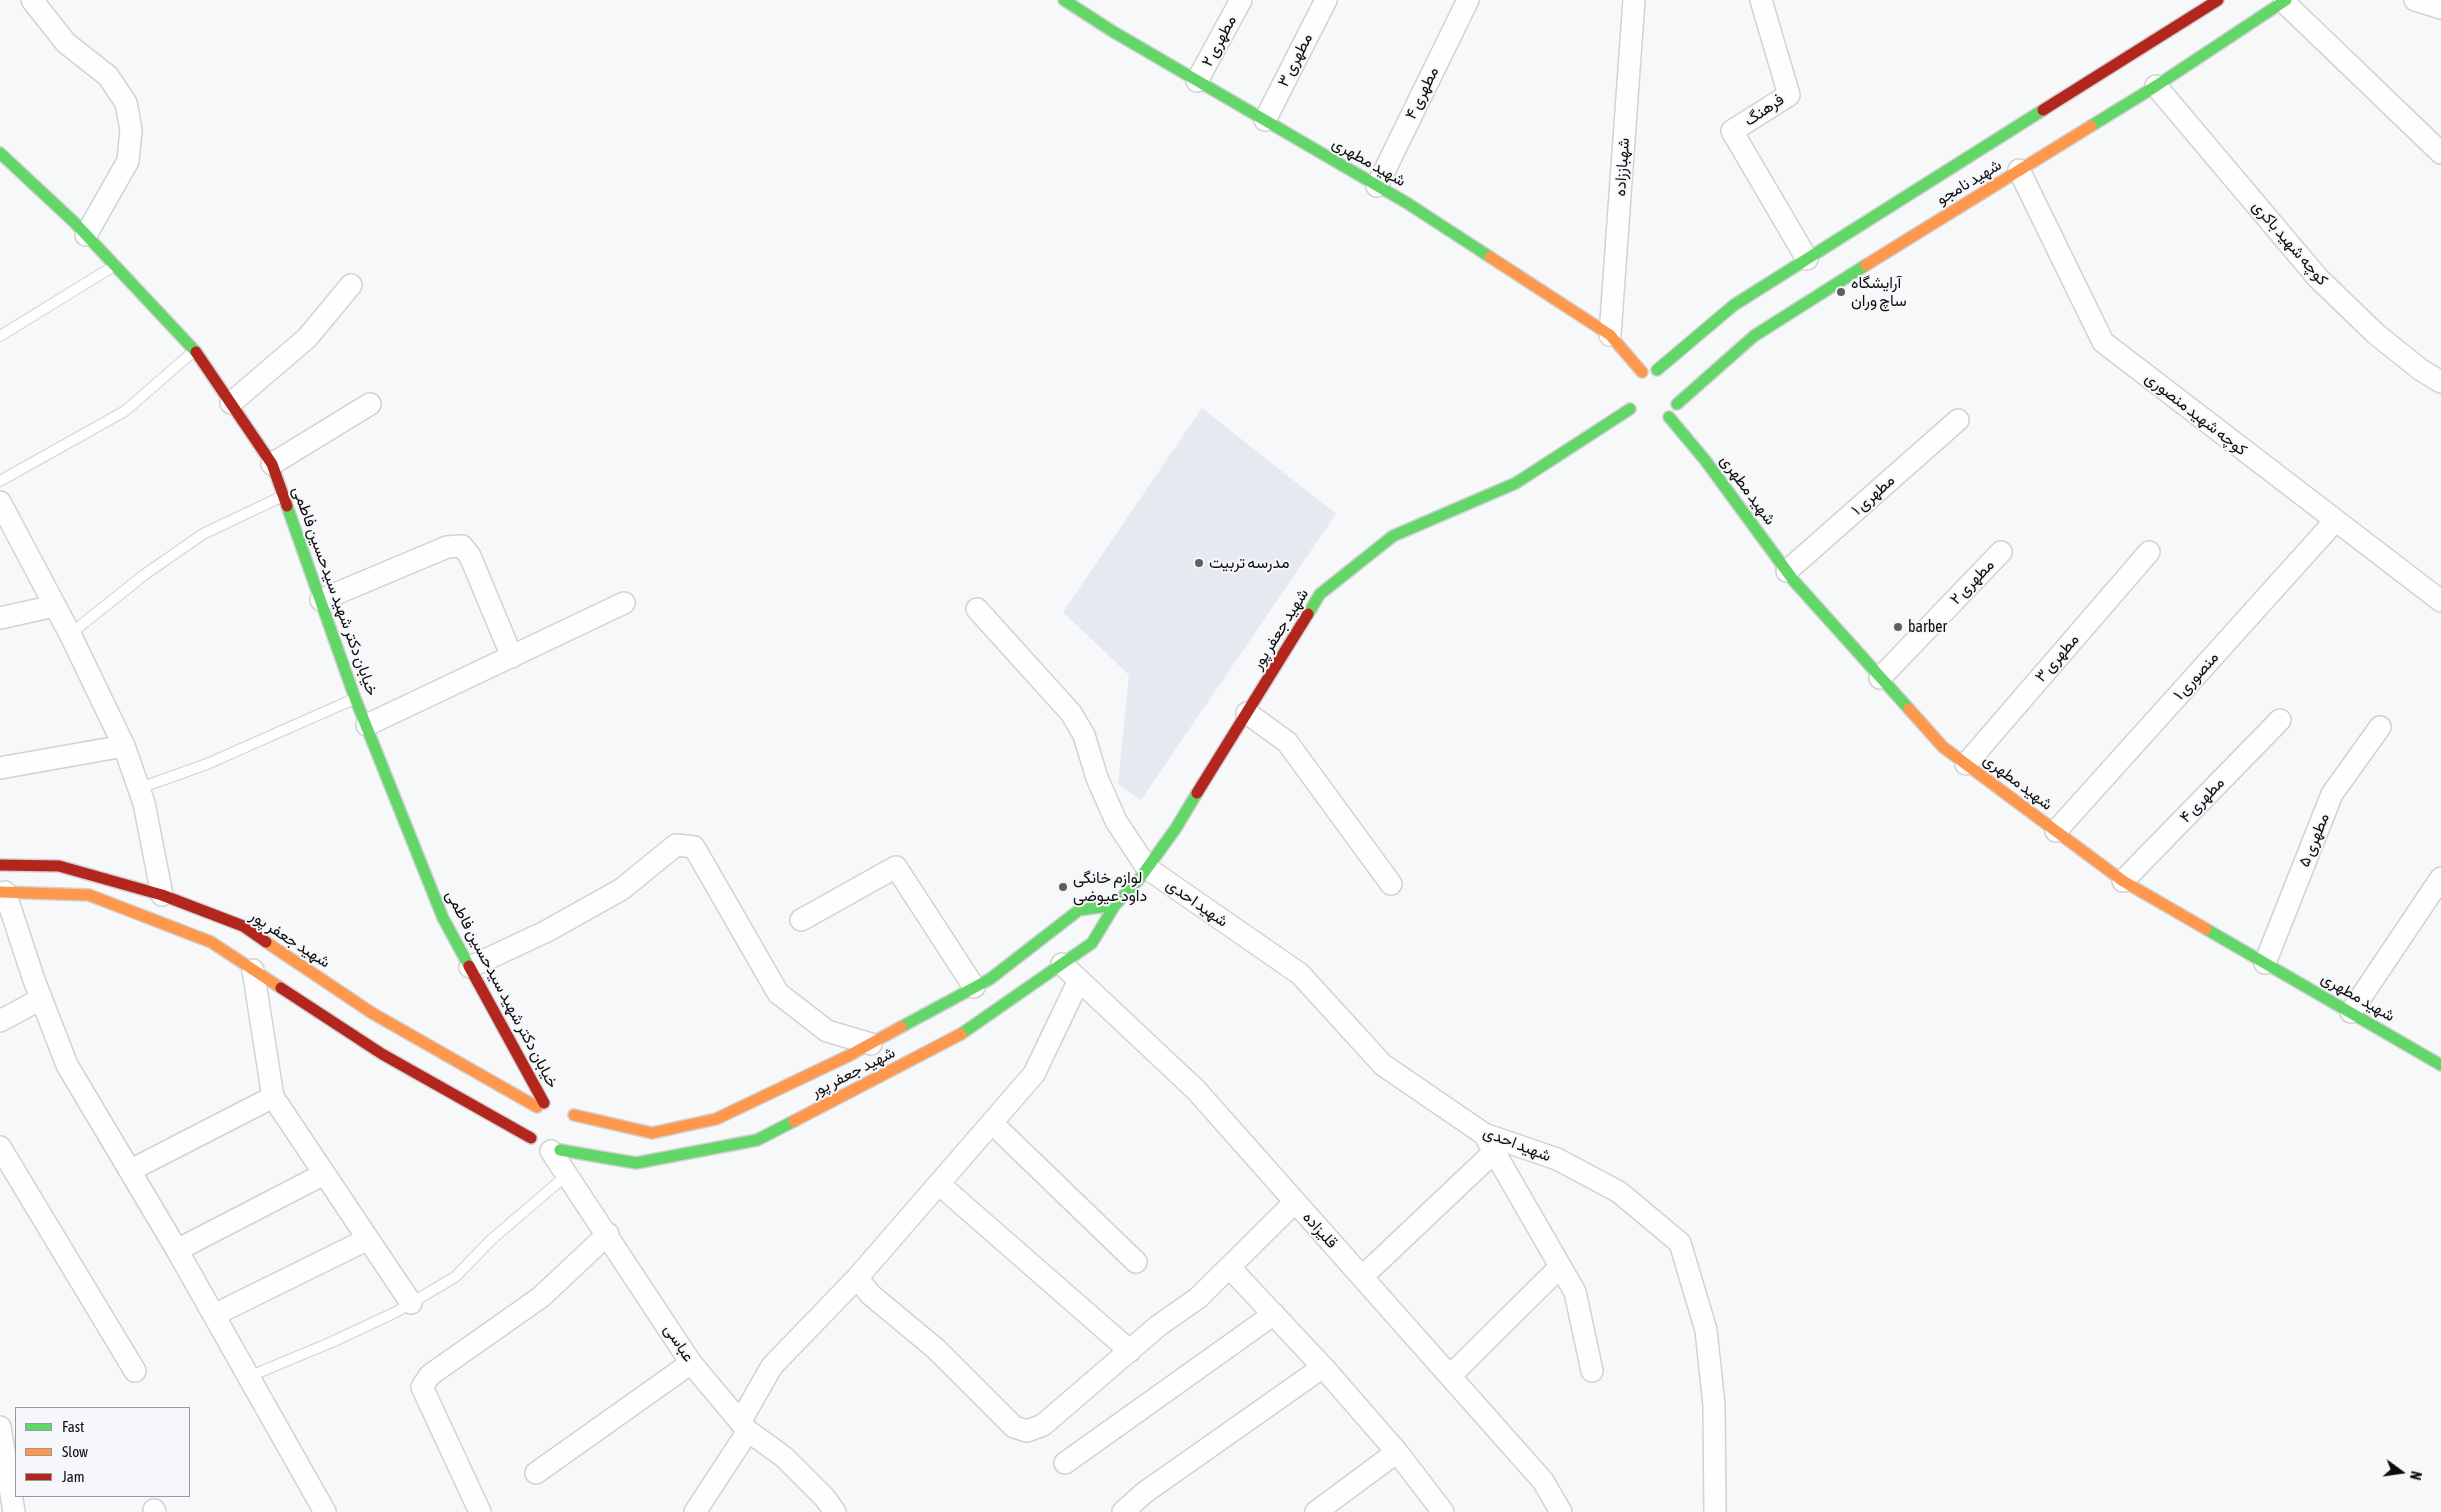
<!DOCTYPE html>
<html>
<head>
<meta charset="utf-8">
<style>
	body { margin:0 }
	#map { position:relative; width:2441px; height:1512px; overflow:hidden; background:#f7f8f9; font-family:"Asap Condensed",sans-serif }
	canvas { display:block }
	.legend { position:absolute; left:15px; top:1407px; width:175px; height:90px; box-sizing:border-box; background:#f6f7fa; border:1px solid #99999c; margin:0; padding:6px 9px; list-style:none; font-size:15px; color:#0d0d0e }
	.legend li { display:flex; align-items:center; gap:10px; height:25px }
	.legend b { width:25px; border:1px solid #99999c }
	.north { position:absolute; left:2376px; top:1447px; width:50px; height:50px; -webkit-text-stroke:4px #f6f7fa; paint-order:stroke; rotate:104deg; font-size:14px; font-weight:700; line-height:20px; text-align:center; color:#0d0d0e }
	.north::after { content:''; display:block; margin:auto; width:18px; height:22px; background:#0d0d0e; clip-path:polygon(50% 0,100% 100%,50% 72%,0 100%) }
</style>
</head>
<body>
<div id="map">
<canvas width="2441" height="1512"></canvas>
<ul class="legend">
<li><b style="height:6px;background:#63d668"></b>Fast</li>
<li><b style="height:6px;background:#ff974d"></b>Slow</li>
<li><b style="height:6px;background:#b3261e"></b>Jam</li>
</ul>
<div class="north">N</div>
</div>
<script>
const ctx = document.querySelector('canvas').getContext('2d');
ctx.lineJoin = 'round';
function paint(path, color) { ctx.fillStyle = color; ctx.fill(path, 'evenodd'); }
const poly = rows => new Path2D(rows.map(r => 'M' + r).join(''));
function trace(path, color, width, dash) { ctx.strokeStyle = color; ctx.lineWidth = width; ctx.lineCap = dash ? 'butt' : 'round'; ctx.setLineDash(dash || []); ctx.stroke(path); }
function write(font, color, halo, rows, align = 'center') {
  ctx.font = font + ' "Asap Condensed",Vazirmatn,sans-serif'; ctx.lineWidth = 4; ctx.setLineDash([]); ctx.textBaseline = 'middle'; ctx.strokeStyle = halo; ctx.fillStyle = color; for (const [text, x, y, turn = 0] of rows) {
    ctx.save(); ctx.translate(x, y); ctx.rotate((+turn || 0) * Math.PI / 180); ctx.textAlign = isNaN(turn) ? turn : align; if (halo) ctx.strokeText(text, 0, 0); ctx.fillText(text, 0, 0); ctx.restore();
  }
}
paint(poly([
	[1202,408,1336,514,1141,800,1118,784,1129,675,1063,612]
]), '#e6e9ef');
const lane = poly([
	[0,336,114,266],
	[0,481,125,411,194,351],
	[70,634,144,575,203,534,283,496],
	[137,789,207,764,354,699],
	[248,1377,332,1342,396,1312,455,1277,492,1239,568,1174]
]);
const street = poly([
	[32,0,66,43,108,76,126,103,131,130,128,161,86,235],
	[1761,0,1789,95,1732,131,1807,259],
	[2415,0,2441,8],
	[2284,2,2441,153],
	[1197,81,1241,0],
	[2156,86,2318,278,2376,334,2421,370,2441,382],
	[1265,120,1326,0],
	[2019,170,2103,342,2441,601],
	[1377,186,1468,0],
	[1610,335,1634,0],
	[231,403,307,338,351,285],
	[272,464,370,404],
	[0,502,70,634,124,746,144,803,162,895],
	[1787,571,1958,420],
	[321,600,447,547,462,546,470,556,512,657],
	[977,609,1071,713,1084,735,1097,778,1116,821,1147,868,1300,974,1383,1065,1484,1134,1557,1159,1619,1192,1680,1243,1706,1330,1714,1405,1715,1512],
	[0,618,54,606],
	[1880,678,2001,552],
	[1247,713,1287,742,1391,884],
	[367,725,624,603],
	[1966,764,2149,552],
	[0,768,124,746],
	[2056,831,2335,521],
	[2123,881,2280,720],
	[5,892,34,980,67,1065,177,1250,325,1512],
	[801,920,896,867,974,987],
	[2265,963,2332,794,2380,727],
	[1062,964,1196,1090,1543,1481,1561,1512],
	[470,967,547,931,622,889,676,845,694,847,778,993,827,1031,871,1044],
	[253,970,273,1097,411,1303],
	[2351,1012,2441,878],
	[0,1021,41,999],
	[992,1123,1136,1262],
	[1484,1134,1575,1292,1592,1371],
	[0,1147,135,1371],
	[551,1151,691,1363,748,1431,784,1457,825,1498,835,1512],
	[131,1170,273,1097],
	[939,1184,1130,1351],
	[177,1250,324,1174],
	[1230,1268,1323,1367,1397,1452],
	[1362,1277,1494,1152],
	[857,1278,871,1295,936,1349,1014,1427,1027,1431,1043,1425,1158,1326,1198,1298,1295,1202],
	[214,1315,368,1239],
	[1450,1376,1560,1267],
	[740,1422,772,1366,857,1278,1034,1074,1079,980],
	[0,1427,14,1512],
	[1065,1463,1274,1314],
	[536,1473,691,1363],
	[154,1510,155,1512],
	[480,1512,422,1387,430,1375,541,1297,608,1234],
	[695,1512,748,1431],
	[1123,1512,1144,1493,1323,1367],
	[1316,1512,1397,1452,1443,1512]
]);
const fast = poly([
	[1064,0,1112,31,1407,203,1490,257],
	[2091,126,2156,86,2286,0],
	[0,153,75,223,196,352],
	[1657,370,1734,305,2043,110],
	[1677,404,1754,336,1866,265],
	[1669,417,1705,460,1794,581,1909,709],
	[287,506,355,698,443,918,469,966],
	[1308,614,1320,594,1393,536,1516,483,1630,409],
	[2206,929,2441,1065],
	[901,1027,990,979,1079,910,1115,905],
	[961,1034,1092,943,1115,905,1140,878,1176,828,1197,793],
	[560,1150,636,1163,757,1140,794,1121]
]);
const slow = poly([
	[1490,257,1610,335,1642,372],
	[1866,265,2091,126],
	[1909,709,1943,747,2123,881,2206,929],
	[0,892,89,895,211,942,281,988],
	[266,942,372,1013,537,1107],
	[574,1115,652,1133,716,1119,848,1056,901,1027],
	[794,1121,961,1034]
]);
const jam = poly([
	[2043,110,2218,0],
	[196,352,272,464,287,506],
	[1197,793,1308,614],
	[0,865,59,866,162,895,243,926,266,942],
	[469,966,544,1103],
	[281,988,382,1054,531,1138]
]);
trace(lane, '#d1d2d3', 12);
trace(street, '#d1d2d3', 24);
trace(fast, '#d1d2d3', 14);
trace(slow, '#d1d2d3', 14);
trace(jam, '#d1d2d3', 14);
trace(lane, '#fefefe', 10);
trace(street, '#fefefe', 21);
trace(fast, '#63d668', 11);
trace(slow, '#ff974d', 11);
trace(jam, '#b3261e', 11);
for (const [x, y, r, color] of [
	[1841,292,5,"#5f5f60"],
	[1199,563,5,"#5f5f60"],
	[1898,627,5,"#5f5f60"],
	[1063,887,5,"#5f5f60"]
]) { const dot = new Path2D(); dot.arc(x, y, r, 0, 2 * Math.PI); ctx.fillStyle = color; ctx.fill(dot); trace(dot, '#f6f7fa', 2); }
write('16px', '#0d0d0e', '#f6f7fa', [
	["مطهری ۲",1219,41,-62],
	["مطهری ۳",1295,60,-63],
	["مطهری ۴",1422,93,-64],
	["فرهنگ",1764,110,-34],
	["شهید مطهری",1369,162,30],
	["شهباززاده",1622,167,-86],
	["شهید نامجو",1969,182,-31],
	["کوچه شهید باکری",2290,243,49],
	["کوچه شهید منصوری",2196,414,38],
	["شهید مطهری",1748,490,54],
	["مطهری ۱",1873,495,-42],
	["مطهری ۲",1972,582,-46],
	["خیابان دکتر شهید سیدحسین فاطمی",335,591,70],
	["شهید جعفر پور",1280,629,-58],
	["مطهری ۳",2057,658,-49],
	["منصوری ۱",2196,676,-48],
	["شهید مطهری",2018,782,37],
	["مطهری ۴",2202,800,-46],
	["مطهری ۵",2314,840,-68],
	["شهید احدی",1197,903,35],
	["شهید جعفر پور",290,939,33],
	["خیابان دکتر شهید سیدحسین فاطمی",502,989,62],
	["شهید مطهری",2358,997,30],
	["شهید جعفر پور",853,1072,-27],
	["شهید احدی",1517,1144,21],
	["قلیزاده",1320,1230,48],
	["عباسی",679,1343,57]
]);
write('16px', '#0d0d0e', '#f6f7fa', [
	["آرایشگاه",1851,283],
	["ساچ وران",1851,301],
	["مدرسه تربیت",1209,563],
	["barber",1908,627],
	["لوازم خانگی",1073,878],
	["داود عیوضی",1073,896]
], 'left');
</script>
</body>
</html>
